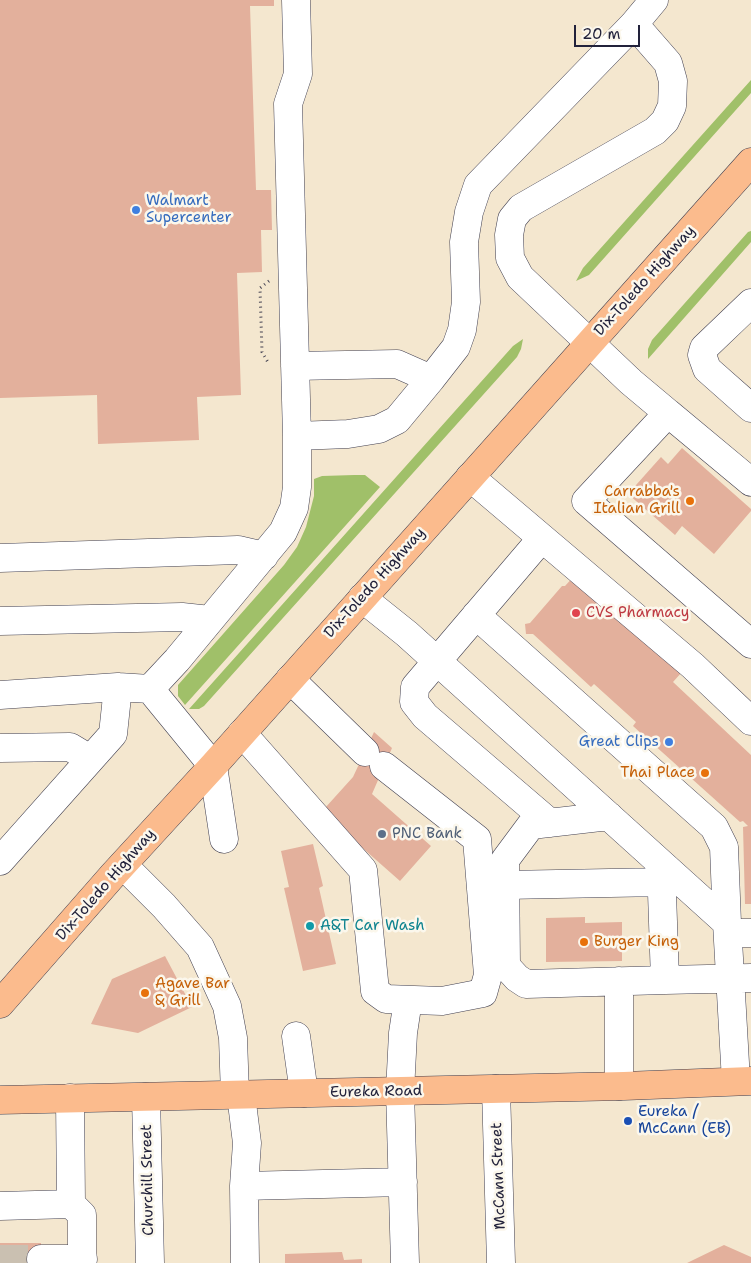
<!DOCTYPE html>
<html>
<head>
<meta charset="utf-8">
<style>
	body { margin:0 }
	#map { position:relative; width:751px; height:1263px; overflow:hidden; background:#f4e7cf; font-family:"Shantell Sans",sans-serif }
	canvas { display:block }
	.scale { position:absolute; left:574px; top:25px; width:66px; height:22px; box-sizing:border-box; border:2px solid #22223b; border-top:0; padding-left:6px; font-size:15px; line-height:18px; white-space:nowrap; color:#22223b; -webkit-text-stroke:4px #fbf7ec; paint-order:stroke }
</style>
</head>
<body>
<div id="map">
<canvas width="751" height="1263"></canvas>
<div class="scale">20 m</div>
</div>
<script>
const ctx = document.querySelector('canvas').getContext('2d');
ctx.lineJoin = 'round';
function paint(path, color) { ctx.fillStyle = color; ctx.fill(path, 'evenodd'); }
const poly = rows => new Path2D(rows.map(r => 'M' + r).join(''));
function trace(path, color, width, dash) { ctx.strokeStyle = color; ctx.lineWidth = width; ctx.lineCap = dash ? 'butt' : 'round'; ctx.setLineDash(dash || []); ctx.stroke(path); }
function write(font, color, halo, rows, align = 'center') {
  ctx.font = font + ' "Shantell Sans",sans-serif'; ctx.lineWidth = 5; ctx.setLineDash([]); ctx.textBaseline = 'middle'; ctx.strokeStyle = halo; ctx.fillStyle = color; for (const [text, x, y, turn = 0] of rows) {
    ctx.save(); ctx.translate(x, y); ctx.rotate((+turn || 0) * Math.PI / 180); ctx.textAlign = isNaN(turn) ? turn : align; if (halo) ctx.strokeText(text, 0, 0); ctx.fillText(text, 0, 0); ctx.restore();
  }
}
paint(poly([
	[751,80,751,93,589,275,576,281,583,268],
	[751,231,751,242,648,359,648,349,652,340,748,232],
	[523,339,521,349,517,357,204,706,199,709,189,709,513,346],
	[354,475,365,475,380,487,185,705,178,696,178,685,284,565,297,547,306,527,314,496,314,479,322,476]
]), '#a0c069');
paint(poly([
	[0,0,274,0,274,6,250,6,256,190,271,190,272,230,261,230,262,272,237,273,241,395,197,397,199,440,98,444,97,395,0,398],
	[682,448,751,509,751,511,714,554,682,526,675,535,628,494,661,457,668,464],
	[575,575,682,672,673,682,751,755,751,904,745,904,743,827,748,826,743,821,740,822,633,726,636,722,594,684,591,687,533,634,526,634,525,624,530,623,562,586,565,586],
	[374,732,392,748,372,794,431,846,400,881,333,822,336,818,325,808,353,777],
	[313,844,323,886,319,888,336,964,303,971,284,888,289,887,281,851],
	[585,917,585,923,622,922,622,961,546,962,546,918],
	[165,956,192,1007,138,1033,91,1024,112,979],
	[0,1243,41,1243,41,1263,0,1263],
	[724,1245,751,1257,751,1263,687,1263],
	[342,1252,344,1260,362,1259,362,1263,285,1263,285,1254]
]), '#e3b09c');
trace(poly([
	[0,1259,41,1259]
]), '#cac0b1', 28, [28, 14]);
const minor = poly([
	[634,24,668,63,673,81,672,106,665,121,655,131,521,208,512,219,509,235,510,258,520,277,631,382,668,413,586,501,751,644],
	[751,303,704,348,702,355,707,369,751,408],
	[295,366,397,364,431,379],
	[668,413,751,482],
	[297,436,348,434,379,429,397,420,431,379,456,347,462,330,466,302,464,242,469,212,478,185,634,24,654,0],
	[470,477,693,666,751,721],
	[542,538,415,687,414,702,425,716,550,823],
	[0,558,238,550,264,556],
	[362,598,407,634,727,923,736,1081],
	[476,615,714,827,724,847,727,923],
	[0,621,182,617,210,620],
	[290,679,365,752],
	[150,689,177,660,283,532,294,508,297,487,297,436,288,104,298,74,296,0],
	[0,695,118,687,150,689,213,766,224,839],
	[242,733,363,870,375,991,386,999,442,1001,483,993,488,975,477,839,384,766],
	[0,748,70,747,90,759],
	[609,816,531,825,505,860,506,966,517,978,526,984,665,980,661,864],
	[0,861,113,734,118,687],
	[123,865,164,906,200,947,227,1006,233,1038,235,1095],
	[505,885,662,882],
	[728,933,751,933],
	[665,980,751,978],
	[619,981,619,1086],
	[296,1036,304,1093],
	[496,1089,501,1263],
	[241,1095,247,1143,244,1186,245,1263],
	[146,1097,150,1263],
	[244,1186,403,1182],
	[71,1204,82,1215,82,1263],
	[0,1206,71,1204,70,1098],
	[41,1259,83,1259],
	[405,1263,400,1091,403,1033,408,1000]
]);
const major = poly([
	[0,1004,113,875,213,766,751,162],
	[0,1100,624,1086,751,1081]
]);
trace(minor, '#424051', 29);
trace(major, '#424051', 29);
trace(poly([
	[269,281,260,288,262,352,269,364]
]), '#424051', 3, [1, 4]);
trace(minor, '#fff', 28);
trace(major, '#fbbb8d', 28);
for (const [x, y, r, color] of [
	[136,210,5,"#3f7fe0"],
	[690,501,5,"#e8710a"],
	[576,613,5,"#e0444e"],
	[669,742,5,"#3f7fe0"],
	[705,773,5,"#e8710a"],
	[382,834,5,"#5c6f8a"],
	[310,926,5,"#0f9aa8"],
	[584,942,5,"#e8710a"],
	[145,993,5,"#e8710a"],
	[628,1121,5,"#1a4fb4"]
]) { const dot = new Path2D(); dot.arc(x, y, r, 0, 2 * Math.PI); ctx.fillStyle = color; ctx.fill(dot); trace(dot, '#fbf7ec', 2); }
write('15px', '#366cbe', '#fbf7ec', [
	["Walmart",146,201],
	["Supercenter",146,218],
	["Great Clips",659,742,"right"]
], 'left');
write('15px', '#22223b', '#fbf7ec', [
	["Dix-Toledo Highway",645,281,-48],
	["Dix-Toledo Highway",375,583,-48],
	["Dix-Toledo Highway",106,885,-49],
	["Eureka Road",376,1092,-1],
	["McCann Street",499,1176,-92],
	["Churchill Street",148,1180,-91]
]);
write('15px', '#c56008', '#fbf7ec', [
	["Carrabba's",680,492],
	["Italian Grill",680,509],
	["Thai Place",695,773],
	["Burger King",594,942,"left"],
	["Agave Bar",155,984,"left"],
	["& Grill",155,1001,"left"]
], 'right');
write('15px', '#be3a42', '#fbf7ec', [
	["CVS Pharmacy",586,613]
], 'left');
write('15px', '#4e5e75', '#fbf7ec', [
	["PNC Bank",392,834]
], 'left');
write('15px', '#0d838f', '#fbf7ec', [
	["A&T Car Wash",320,926]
], 'left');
write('15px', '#164399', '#fbf7ec', [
	["Eureka /",638,1112],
	["McCann (EB)",638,1129]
], 'left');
</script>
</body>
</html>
